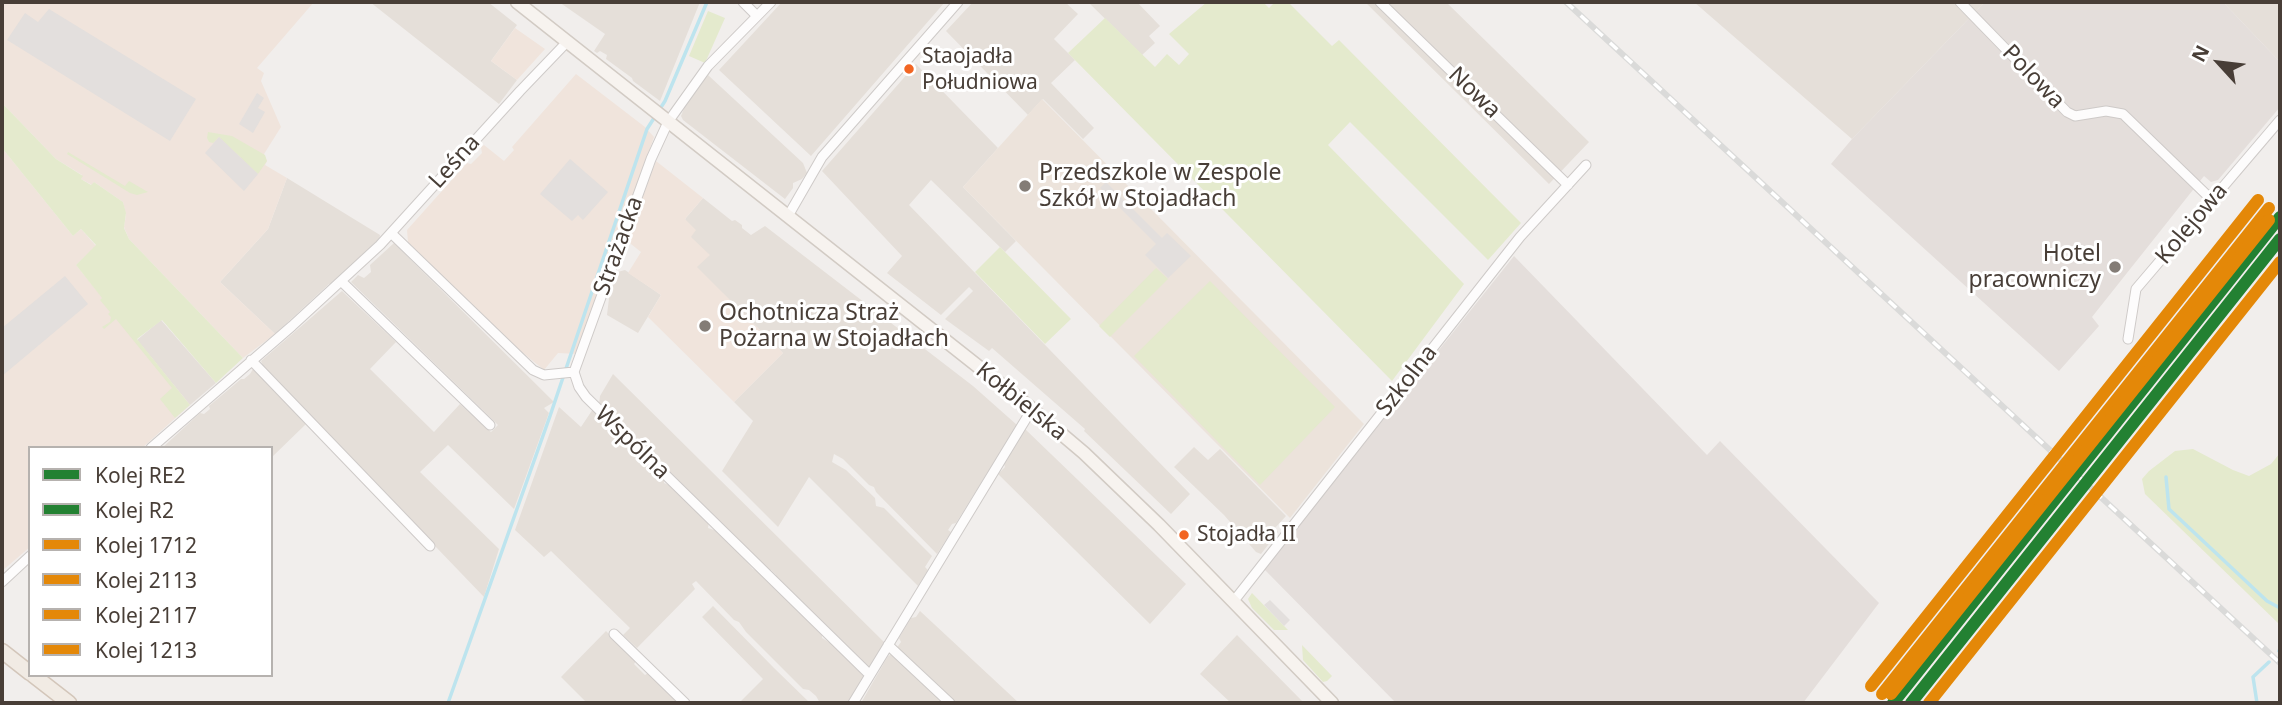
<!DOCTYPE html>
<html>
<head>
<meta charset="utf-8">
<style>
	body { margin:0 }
	#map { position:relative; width:2282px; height:705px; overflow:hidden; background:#f1eeec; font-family:"Noto Sans",sans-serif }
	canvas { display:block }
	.frame { position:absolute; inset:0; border:4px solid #483e37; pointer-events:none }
	.legend { position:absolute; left:28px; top:446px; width:245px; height:231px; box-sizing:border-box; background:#fff; border:2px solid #b6b2af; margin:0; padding:9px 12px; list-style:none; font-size:21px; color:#483e37 }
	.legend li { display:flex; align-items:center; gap:14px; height:35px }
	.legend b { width:35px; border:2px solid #b6b2af }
	.north { position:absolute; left:2184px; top:28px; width:70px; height:70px; -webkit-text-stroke:5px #fff; paint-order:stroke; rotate:297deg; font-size:19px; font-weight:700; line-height:28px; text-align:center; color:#483e37 }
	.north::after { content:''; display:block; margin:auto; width:24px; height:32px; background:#483e37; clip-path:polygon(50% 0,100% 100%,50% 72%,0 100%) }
</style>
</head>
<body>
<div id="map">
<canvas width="2282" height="705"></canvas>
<div class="frame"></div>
<ul class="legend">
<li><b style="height:9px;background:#238132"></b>Kolej RE2</li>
<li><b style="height:9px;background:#238132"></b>Kolej R2</li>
<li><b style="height:9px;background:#e48808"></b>Kolej 1712</li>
<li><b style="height:9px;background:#e48808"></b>Kolej 2113</li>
<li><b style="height:9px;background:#e48808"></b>Kolej 2117</li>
<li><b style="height:9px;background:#e48808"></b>Kolej 1213</li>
</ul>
<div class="north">N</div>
</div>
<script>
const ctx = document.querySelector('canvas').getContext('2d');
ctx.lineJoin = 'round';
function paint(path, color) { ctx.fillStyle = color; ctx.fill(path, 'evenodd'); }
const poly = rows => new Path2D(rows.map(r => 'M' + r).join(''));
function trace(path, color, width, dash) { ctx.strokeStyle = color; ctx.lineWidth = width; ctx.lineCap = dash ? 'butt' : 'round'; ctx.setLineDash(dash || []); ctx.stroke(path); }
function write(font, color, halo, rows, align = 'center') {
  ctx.font = font + ' "Noto Sans",sans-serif'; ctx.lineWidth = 6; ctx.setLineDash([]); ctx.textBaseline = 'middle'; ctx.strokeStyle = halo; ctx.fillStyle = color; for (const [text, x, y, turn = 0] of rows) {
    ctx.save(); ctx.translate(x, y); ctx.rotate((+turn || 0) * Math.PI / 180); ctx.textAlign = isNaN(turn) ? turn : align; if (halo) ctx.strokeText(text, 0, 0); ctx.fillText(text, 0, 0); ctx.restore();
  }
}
paint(poly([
	[370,2,488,2,517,25,491,61,517,80,499,104],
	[559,2,700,2,660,101,633,81,632,78,606,59,607,55,600,51,597,53,594,51,605,34],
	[782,2,945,2,811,156,719,70],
	[973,2,1065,2,1078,14,1054,39,1075,60,1051,83,1094,128,1083,139,1043,99,1028,115,946,31],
	[1088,2,1137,2,1160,26,1149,36,1155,43,1142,55],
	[1365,2,1446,2,1589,142,1549,184],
	[1694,2,1985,2,1852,139],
	[2223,2,2280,2,2280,62],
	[916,64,998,148,963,187,1016,241,1005,252,931,180,909,205,1190,494,1171,514,1084,431,1085,429,992,348,989,351,945,319,973,291,969,287,941,315,887,273,902,256,822,171],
	[708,75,803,163,807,173,802,179,793,183,793,188,785,199,683,120,681,116,687,101],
	[287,178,380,235,379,241,334,283,329,284,275,334,220,282,268,229],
	[703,198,732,221,735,220,742,225,742,228,751,235,765,226,973,386,1017,425,956,523,952,524,948,530,951,532,937,554,876,492,874,487,869,485,843,459,834,454,832,462,846,470,875,498,876,506,884,508,932,556,925,567,928,570,918,586,809,477,778,527,722,471,753,421,734,402,783,353,696,267,691,237,685,219],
	[394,243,554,402,544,408,549,413,514,509,448,445,420,472,499,549,484,597,264,368,261,361,342,291,396,342,370,369,434,432,460,404,491,432,498,425,351,282,358,275,364,278,371,272,370,265],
	[625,270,661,295,638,333,607,315,611,282,614,273],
	[161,320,216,383,190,405,137,340],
	[253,369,306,424,271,458,271,448,162,448,200,413,204,414,210,409,209,406,241,379,244,379,250,374],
	[613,374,885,643,868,670,775,579,776,575,771,570,767,570,665,469,664,466,599,405,600,396],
	[559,407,581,427,593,409,664,477,664,483,673,487,709,522,708,528,720,532,753,569,758,571,822,634,822,638,832,644,865,677,849,703,820,703,816,696,809,690,803,689,746,632,739,622,734,620,696,581,692,584,695,589,637,648,623,635,630,628,551,551,544,557,515,530],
	[1025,429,1186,584,1150,624,998,474,1005,467,1004,464],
	[1194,447,1208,460,1220,449,1286,516,1275,528,1278,532,1261,554,1256,552,1224,515,1174,467],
	[713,606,774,668,810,703,739,703,763,679,702,617],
	[920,611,1019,703,954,703,896,649,901,642,899,638,911,618,916,617],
	[606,631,636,661,634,664,645,675,648,673,679,703,587,703,561,677],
	[1237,635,1304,703,1231,703,1200,674],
	[892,654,945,703,861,703,888,656]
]), '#e5dfd9');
paint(poly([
	[2,2,314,2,257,68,264,73,261,81,281,127,264,154,267,161,265,165,287,178,268,229,220,282,275,334,243,358,129,239,124,227,126,215,123,202,94,182,92,185,81,179,82,175,56,159,2,103],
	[515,28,545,49,517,80,491,61],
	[576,74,645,127,654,137,578,354,558,353,544,370,506,339,408,242,407,230,467,163,471,164,482,153,481,147,484,145,504,161,514,150,512,147],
	[2,148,73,236,81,229,96,246,76,265,190,405,142,448,30,448,30,547,2,571],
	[656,161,703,198,685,219,696,230,691,237,710,255,697,267,783,353,734,402,648,317,661,295,628,273,641,252,626,240]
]), '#f0e4dc');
paint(poly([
	[1985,2,2223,2,2280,62,2280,107,2218,180,2211,182,2204,176,2092,317,2099,326,2059,371,1831,164,1852,139],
	[1514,256,1707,455,1720,441,1879,603,1803,703,1396,703,1264,569]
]), '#e4dedb');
paint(poly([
	[1042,99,1364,424,1290,518,963,187]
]), '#ece3db');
paint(poly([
	[1207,2,1263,2,1269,8,1275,2,1288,2,1332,46,1339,40,1521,223,1488,260,1350,122,1328,145,1464,284,1392,381,1068,53,1105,18,1155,67,1167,54,1179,65,1189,54,1169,34],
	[708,11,725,18,705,63,689,56],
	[2,103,56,159,83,176,81,179,91,185,94,182,123,202,126,213,124,228,129,239,243,358,216,383,162,320,137,339,190,405,175,418,160,399,172,388,116,319,104,329,102,327,110,322,111,317,108,314,110,312,100,300,102,298,76,265,96,245,81,229,73,236,2,148],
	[208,132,232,136,265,155,267,161,258,174,219,137,213,143,209,142,207,138],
	[68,152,125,186,129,181,148,192,137,195,130,193,67,154],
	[1000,247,1071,319,1045,344,975,272],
	[1156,268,1168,279,1110,337,1099,326],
	[1210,281,1335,407,1260,485,1134,356],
	[2193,449,2233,470,2249,476,2271,464,2280,453,2280,625,2145,494,2142,479,2149,471,2175,451],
	[1252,593,1288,630,1274,630,1252,608,1248,599],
	[1302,645,1332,676,1327,681,1323,682,1303,660]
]), '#e4eacd');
paint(poly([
	[49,9,196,99,170,141,7,40,25,13,38,22],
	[257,93,264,98,258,108,265,112,253,133,239,124],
	[219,137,258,174,244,191,205,153],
	[570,159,608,192,583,220,578,215,572,221,540,194],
	[1106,182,1162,238,1167,233,1191,256,1168,278,1145,255,1156,244,1100,188],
	[65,276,88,304,2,376,2,328],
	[1270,600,1290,620,1284,626,1264,605]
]), '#e3dfdd');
trace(poly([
	[2166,477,2169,509,2267,601,2280,608],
	[2279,651,2280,649],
	[448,703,550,416,647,129,665,101,707,2],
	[2257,703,2253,677,2269,662]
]), '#bde4ee', 3.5);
const street = poly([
	[743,2,757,16],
	[1380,2,1568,185],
	[1960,2,2067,112,2075,116,2106,111,2123,114,2212,200],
	[788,216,822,157,958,2],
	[391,233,533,370,544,375,574,372],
	[341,281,490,425],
	[2128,339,2136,289,2280,120],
	[251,360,430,546],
	[574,372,651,159,668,122,708,66,771,2],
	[574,372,579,387,586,397,870,675],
	[151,448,292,326,380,245,520,91,567,42],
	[2,582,30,556],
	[1233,602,1520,237,1586,165],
	[614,634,685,703],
	[888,645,950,703],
	[853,703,1032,409]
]);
const secondary = poly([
	[517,2,1032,409,1084,453,1159,525,1332,703]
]);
const primary = poly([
	[2,651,30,673],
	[33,675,69,703]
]);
trace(street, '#cecac8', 11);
trace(secondary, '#d2cbc4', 15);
trace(primary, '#d3c6ba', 17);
trace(street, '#fdfcfc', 9);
trace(secondary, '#f7f3ef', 12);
trace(primary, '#f1ebe4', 14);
const rail = poly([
	[1566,2,2280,663]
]);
trace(rail, '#dadad9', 6);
trace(rail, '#fff', 3.5, [10]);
trace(poly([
	[1893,703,2280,217]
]), '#238132', 12);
trace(poly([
	[1911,703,2280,239]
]), '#238132', 12);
trace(poly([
	[1882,694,2269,208]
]), '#e48808', 12);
trace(poly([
	[1929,703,2280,262]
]), '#e48808', 12);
trace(poly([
	[1871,686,2258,200]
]), '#e48808', 12);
trace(poly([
	[1891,694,2269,220]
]), '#e48808', 12);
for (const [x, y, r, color] of [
	[909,69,6,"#f26522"],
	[1025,186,7,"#837c76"],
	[2115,267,7,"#837c76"],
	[705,326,7,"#837c76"],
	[1184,535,6,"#f26522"]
]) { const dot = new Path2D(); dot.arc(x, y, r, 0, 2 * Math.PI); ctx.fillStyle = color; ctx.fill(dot); trace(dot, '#fff', 2.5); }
write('21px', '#483e37', '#fff', [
	["Staojadła",922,57],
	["Południowa",922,83],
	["Stojadła II",1197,535]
], 'left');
write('23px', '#483e37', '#fff', [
	["Polowa",2033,77,46],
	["Nowa",1474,93,44],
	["Leśna",455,162,-48],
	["Kolejowa",2192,224,-50],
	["Strażacka",619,246,-70],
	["Szkolna",1407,381,-52],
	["Kołbielska",1021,402,39],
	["Wspólna",632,443,44]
]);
write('23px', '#483e37', '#fff', [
	["Przedszkole w Zespole",1039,173],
	["Szkół w Stojadłach",1039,199],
	["Hotel",2101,254,"right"],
	["pracowniczy",2101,280,"right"],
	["Ochotnicza Straż",719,313],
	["Pożarna w Stojadłach",719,339]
], 'left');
</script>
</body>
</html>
